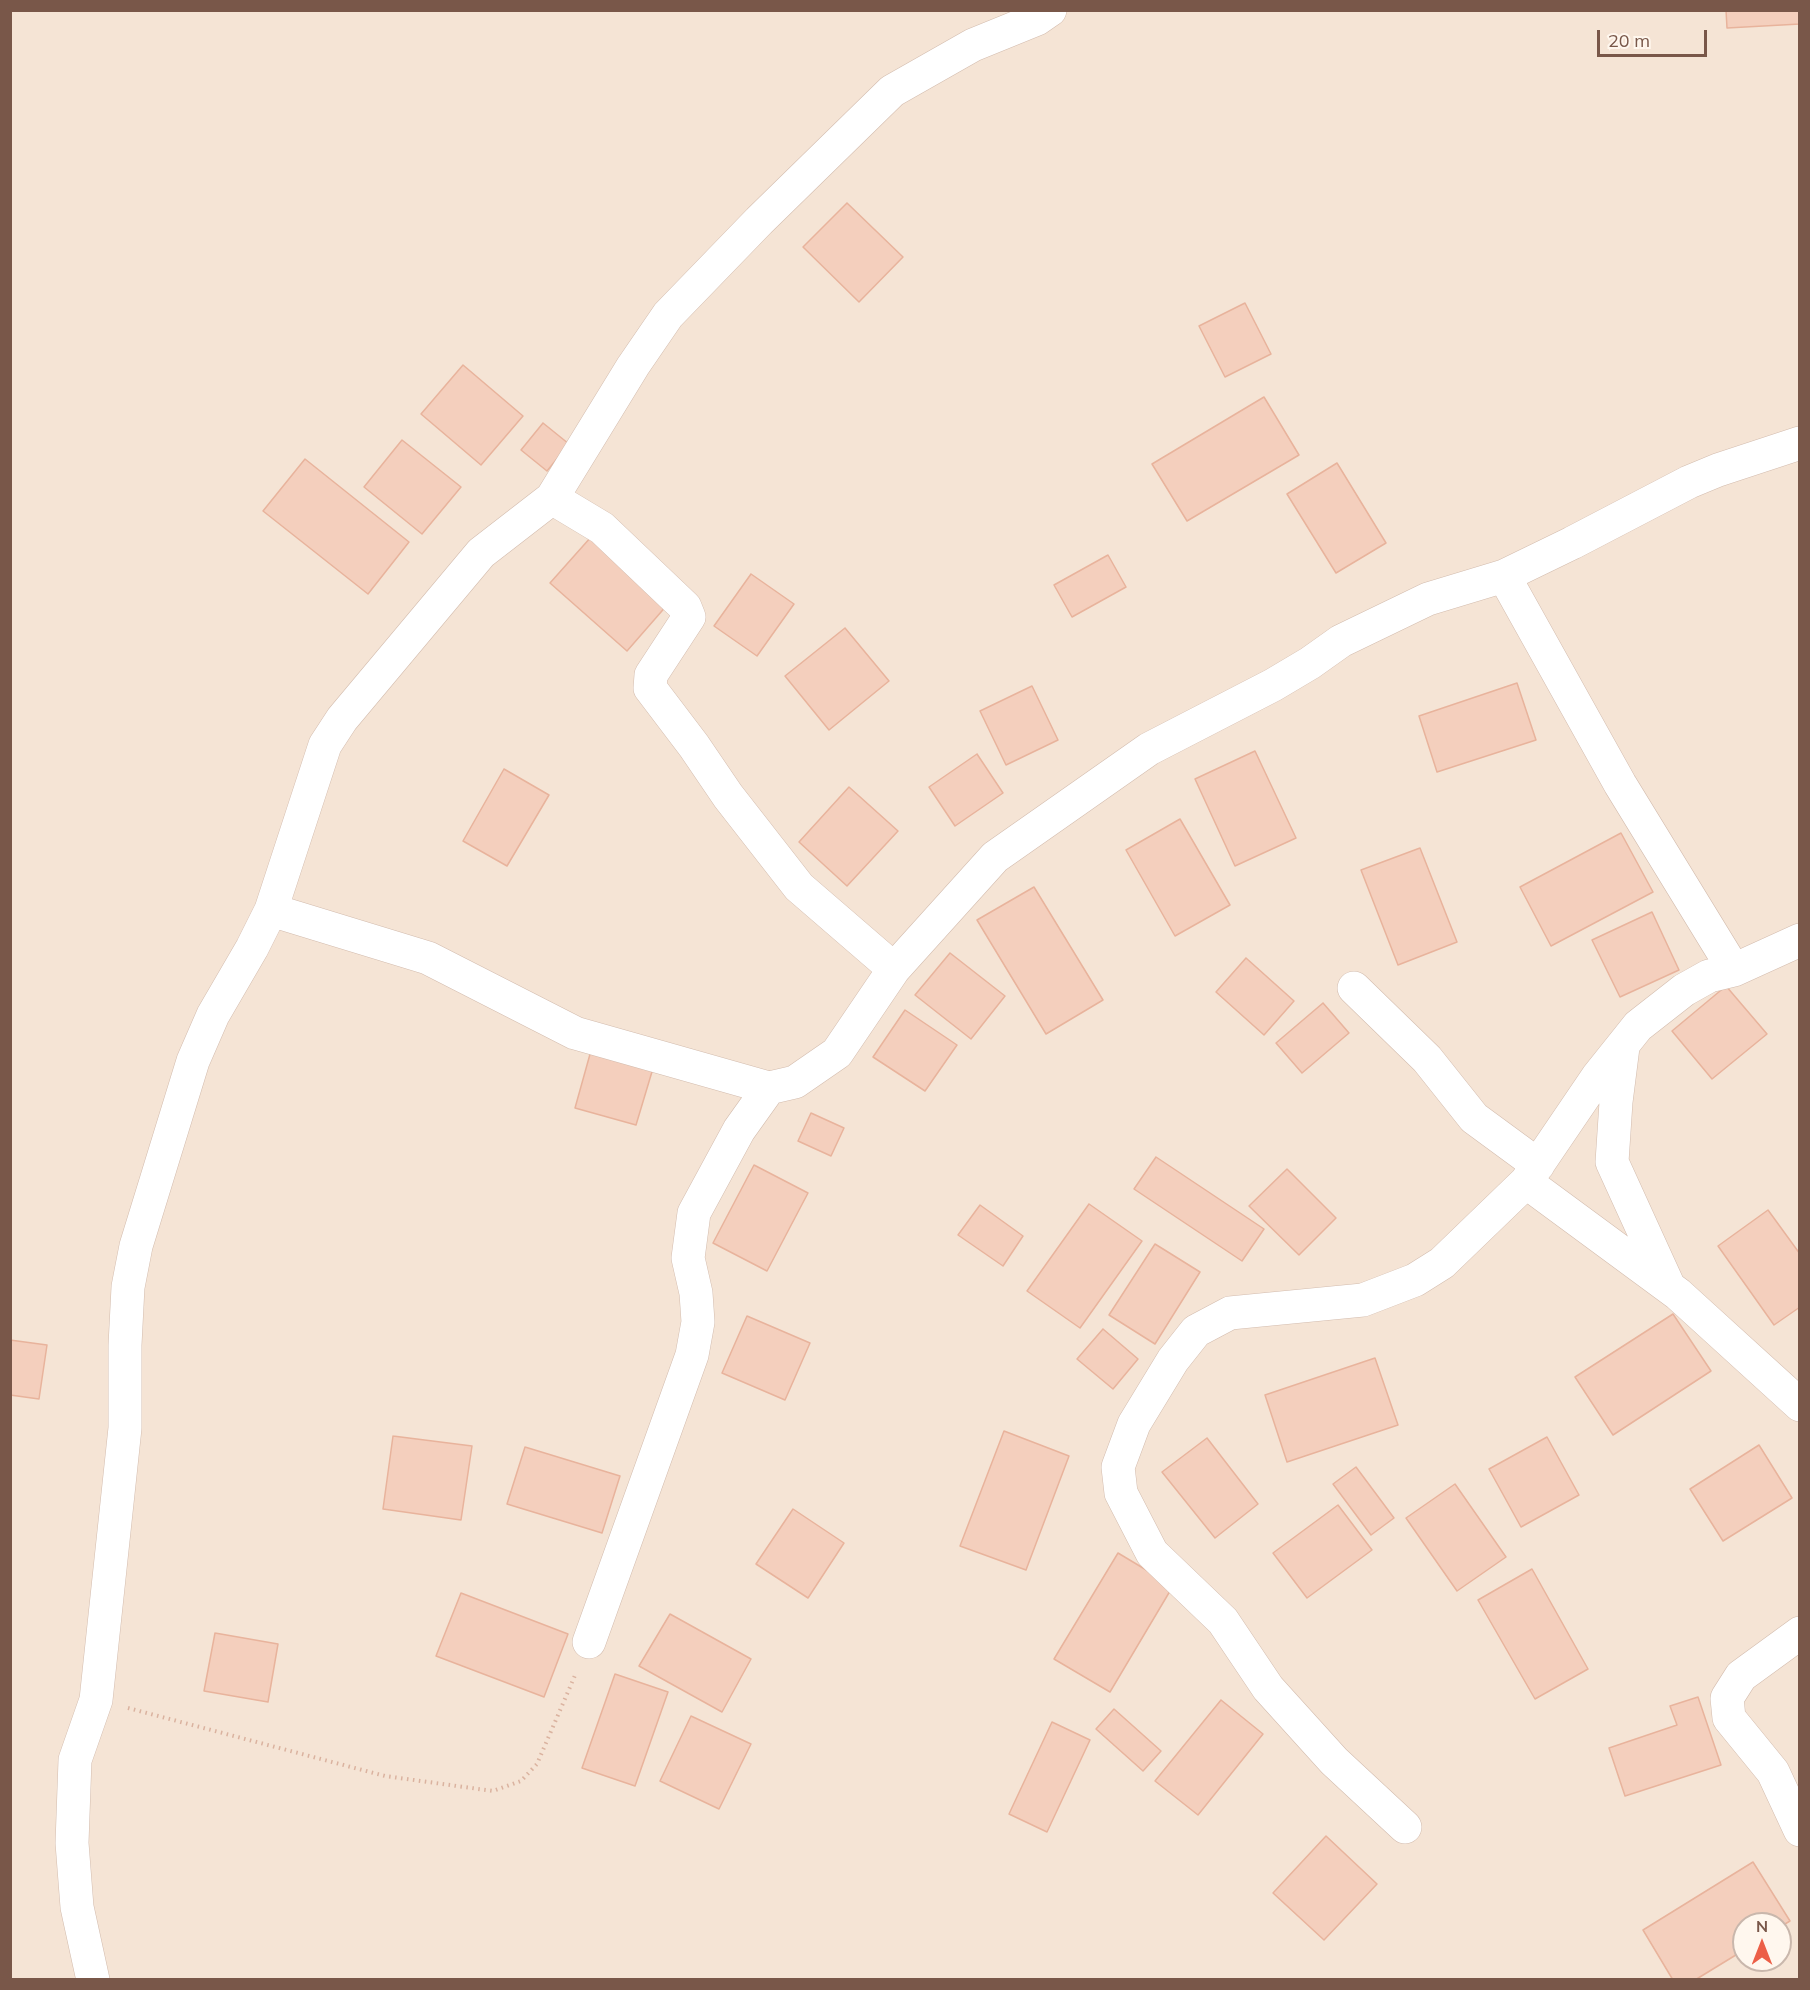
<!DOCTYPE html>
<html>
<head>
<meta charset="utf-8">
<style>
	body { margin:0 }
	#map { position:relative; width:1810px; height:1990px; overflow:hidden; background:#fdf3e7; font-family:Mulish,sans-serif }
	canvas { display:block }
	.frame { position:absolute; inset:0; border:12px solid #795749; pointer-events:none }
	.north { position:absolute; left:1732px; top:1912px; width:60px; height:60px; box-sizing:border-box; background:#fff7ee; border:2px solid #c9b7ac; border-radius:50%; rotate:0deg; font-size:16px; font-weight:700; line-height:24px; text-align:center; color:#795749 }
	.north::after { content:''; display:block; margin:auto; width:21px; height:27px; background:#ec5f47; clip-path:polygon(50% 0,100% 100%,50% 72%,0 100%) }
	.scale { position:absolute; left:1597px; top:30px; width:110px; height:27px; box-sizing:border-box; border:3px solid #795749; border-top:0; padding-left:8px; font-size:18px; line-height:21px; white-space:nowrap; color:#795749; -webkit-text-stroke:4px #fff7ee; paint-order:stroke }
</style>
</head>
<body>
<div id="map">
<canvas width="1810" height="1990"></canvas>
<div class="frame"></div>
<div class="north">N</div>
<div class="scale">20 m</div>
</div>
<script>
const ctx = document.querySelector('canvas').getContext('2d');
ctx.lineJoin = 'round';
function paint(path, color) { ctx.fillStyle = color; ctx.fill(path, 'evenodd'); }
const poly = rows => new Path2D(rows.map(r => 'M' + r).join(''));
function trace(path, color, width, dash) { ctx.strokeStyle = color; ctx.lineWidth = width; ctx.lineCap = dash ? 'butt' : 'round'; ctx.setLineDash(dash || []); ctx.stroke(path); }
paint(poly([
	[11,11,1799,11,1799,1979,11,1980],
	[1744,1924,1780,1924,1780,1960,1744,1960]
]), '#f5e4d5');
const building = poly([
	[1726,10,1800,10,1800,24,1727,28,1726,10],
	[847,203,903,257,859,302,803,247,847,203],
	[1245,303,1271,354,1225,377,1199,326,1245,303],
	[463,365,523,416,481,465,421,414,463,365],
	[1264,397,1299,455,1187,521,1152,464,1264,397],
	[543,423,569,444,547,471,521,450,543,423],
	[402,440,461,487,422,534,364,487,402,440],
	[305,459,409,542,368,594,263,511,305,459],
	[1337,463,1386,543,1336,573,1287,494,1337,463],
	[591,537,668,604,627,651,550,583,591,537],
	[1108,555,1126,587,1072,617,1054,585,1108,555],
	[751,574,794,604,757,656,714,626,751,574],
	[845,628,889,681,829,730,785,676,845,628],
	[1517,683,1536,740,1437,772,1419,716,1517,683],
	[1032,686,1058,740,1006,765,980,711,1032,686],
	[1255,751,1296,838,1235,866,1195,779,1255,751],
	[977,754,1003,793,955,826,929,787,977,754],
	[504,769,549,795,507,866,463,841,504,769],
	[849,787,898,831,847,886,799,842,849,787],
	[1180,819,1230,905,1175,936,1126,850,1180,819],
	[1621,833,1653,892,1551,946,1520,887,1621,833],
	[1420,848,1457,942,1398,965,1361,870,1420,848],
	[1034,887,1103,1000,1046,1034,977,920,1034,887],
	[1652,912,1679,970,1620,997,1592,940,1652,912],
	[950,953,1005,996,971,1039,915,995,950,953],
	[1246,958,1294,1001,1264,1035,1216,992,1246,958],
	[1726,986,1767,1034,1712,1079,1672,1031,1726,986],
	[1323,1003,1349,1033,1302,1073,1276,1043,1323,1003],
	[905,1010,957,1045,925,1091,873,1057,905,1010],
	[592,1047,654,1065,636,1125,575,1108,592,1047],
	[811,1113,844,1128,831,1156,798,1141,811,1113],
	[1156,1157,1264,1229,1242,1261,1134,1189,1156,1157],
	[754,1165,808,1193,767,1271,713,1243,754,1165],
	[1287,1169,1336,1218,1299,1255,1249,1206,1287,1169],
	[1089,1204,1142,1241,1080,1328,1027,1291,1089,1204],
	[980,1205,1023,1236,1003,1266,958,1235,980,1205],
	[1768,1210,1800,1254,1800,1307,1774,1325,1718,1246,1768,1210],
	[1155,1244,1200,1272,1155,1344,1109,1315,1155,1244],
	[1673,1314,1711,1371,1613,1435,1575,1377,1673,1314],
	[747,1316,810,1343,785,1400,722,1373,747,1316],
	[1103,1329,1138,1359,1113,1389,1077,1359,1103,1329],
	[10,1340,47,1345,39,1399,10,1395,10,1340],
	[1375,1358,1398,1425,1287,1462,1265,1395,1375,1358],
	[1004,1431,1069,1456,1026,1570,960,1546,1004,1431],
	[393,1436,472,1446,461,1520,383,1509,393,1436],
	[1547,1437,1579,1495,1521,1527,1489,1469,1547,1437],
	[1207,1438,1258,1504,1215,1538,1162,1472,1207,1438],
	[1759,1445,1792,1498,1723,1541,1690,1489,1759,1445],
	[525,1447,620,1476,602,1533,507,1504,525,1447],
	[1356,1467,1394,1518,1371,1535,1333,1484,1356,1467],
	[1455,1484,1506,1557,1457,1591,1406,1518,1455,1484],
	[1338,1505,1372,1550,1307,1598,1273,1553,1338,1505],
	[793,1509,844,1543,808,1598,756,1564,793,1509],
	[1118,1553,1173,1586,1110,1692,1054,1659,1118,1553],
	[1532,1569,1588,1669,1535,1699,1478,1600,1532,1569],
	[461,1593,568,1634,544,1697,436,1656,461,1593],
	[670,1614,751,1659,722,1712,639,1666,670,1614],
	[215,1633,278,1644,268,1702,204,1691,215,1633],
	[615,1674,668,1692,635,1786,582,1768,615,1674],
	[1698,1697,1721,1765,1625,1796,1609,1748,1677,1725,1670,1706,1698,1697],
	[1221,1700,1263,1734,1198,1815,1155,1781,1221,1700],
	[1114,1709,1161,1751,1143,1771,1096,1729,1114,1709],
	[691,1716,751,1744,719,1809,660,1781,691,1716],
	[1052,1722,1090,1740,1047,1832,1009,1814,1052,1722],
	[1326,1836,1377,1884,1324,1940,1273,1893,1326,1836],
	[1753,1862,1790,1921,1780,1927,1780,1924,1744,1924,1744,1950,1695,1980,1673,1980,1643,1930,1753,1862]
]);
paint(building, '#f4cfbd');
trace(building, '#e8b39c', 1.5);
const street = poly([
	[552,498,602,528,685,607,689,617,651,675,650,688,694,746,728,796,799,887,894,969],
	[1504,576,1620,784,1734,970],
	[271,910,428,958,575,1033,769,1088],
	[1354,988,1427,1059,1474,1118,1538,1165],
	[1623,1047,1616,1102,1612,1162,1669,1287],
	[1526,1182,1678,1294,1800,1405],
	[1800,1633,1741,1676,1727,1698,1729,1718,1773,1772,1800,1830],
	[589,1642,692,1355,698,1322,696,1293,688,1258,694,1213,739,1130,769,1088,795,1082,837,1053,894,969,995,857,1149,749,1273,685,1310,663,1341,641,1428,599,1504,576,1572,543,1689,482,1718,470,1800,443],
	[1405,1827,1334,1761,1268,1688,1223,1621,1152,1553,1121,1493,1118,1467,1134,1424,1173,1360,1196,1331,1230,1313,1363,1300,1415,1280,1442,1263,1526,1182,1598,1076,1638,1026,1684,990,1709,976,1734,970,1800,940],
	[93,1980,77,1907,72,1843,75,1760,96,1700,125,1428,125,1345,128,1287,136,1246,193,1061,213,1015,252,948,271,910,325,745,342,719,481,553,552,498,633,366,668,315,759,221,892,91,973,45,1037,19,1050,10]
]);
trace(street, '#d3bcae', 34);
trace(poly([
	[128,1708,385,1776,493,1791,521,1781,537,1764,576,1673]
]), '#dab29f', 4, [1.5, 4.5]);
trace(street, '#fff', 33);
</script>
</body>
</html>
